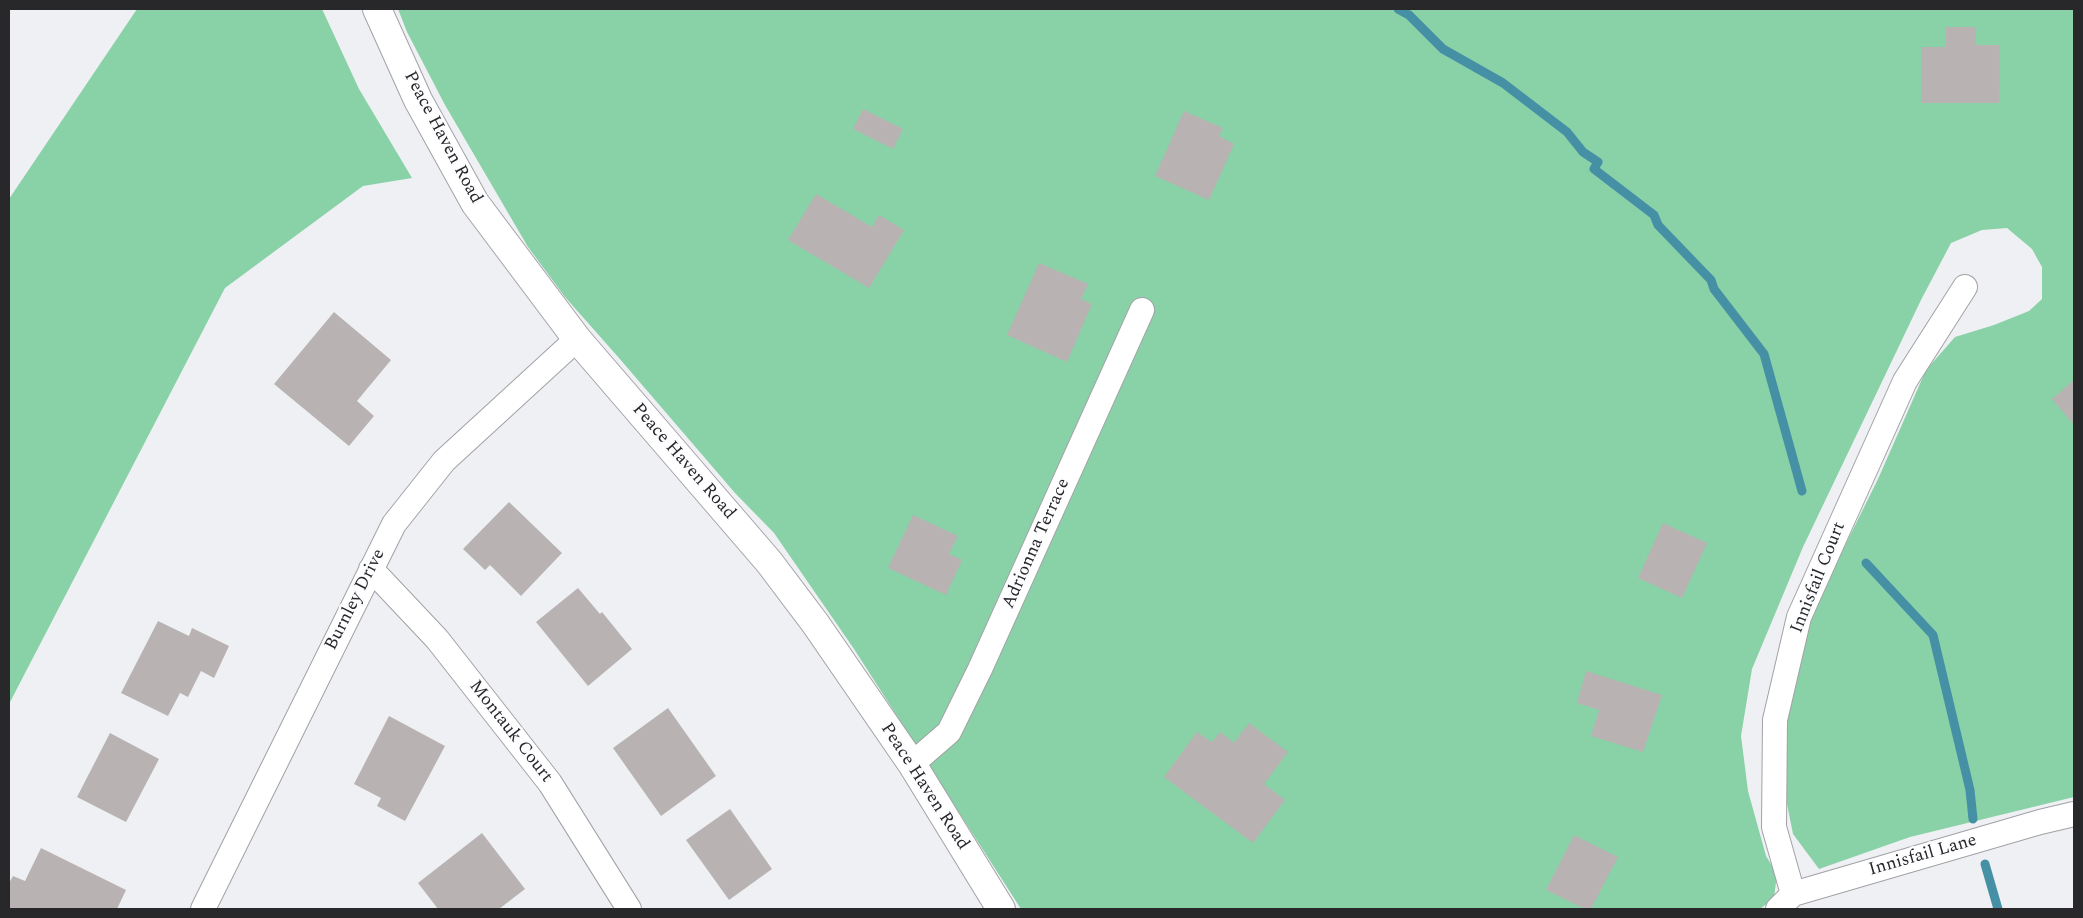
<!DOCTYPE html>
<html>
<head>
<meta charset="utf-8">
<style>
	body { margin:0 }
	#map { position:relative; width:2083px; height:918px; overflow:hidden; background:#eff0f4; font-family:Spectral,serif }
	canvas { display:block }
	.frame { position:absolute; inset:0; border:10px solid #28282a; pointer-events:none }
</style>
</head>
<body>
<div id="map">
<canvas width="2083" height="918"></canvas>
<div class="frame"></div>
</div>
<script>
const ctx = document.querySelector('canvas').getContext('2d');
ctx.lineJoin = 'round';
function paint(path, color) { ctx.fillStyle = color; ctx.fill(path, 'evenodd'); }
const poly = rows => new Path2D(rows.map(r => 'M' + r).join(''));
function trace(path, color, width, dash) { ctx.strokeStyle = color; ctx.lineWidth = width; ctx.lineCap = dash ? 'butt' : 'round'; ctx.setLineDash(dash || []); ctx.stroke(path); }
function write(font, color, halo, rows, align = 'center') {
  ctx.font = font + ' Spectral,serif'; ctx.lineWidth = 5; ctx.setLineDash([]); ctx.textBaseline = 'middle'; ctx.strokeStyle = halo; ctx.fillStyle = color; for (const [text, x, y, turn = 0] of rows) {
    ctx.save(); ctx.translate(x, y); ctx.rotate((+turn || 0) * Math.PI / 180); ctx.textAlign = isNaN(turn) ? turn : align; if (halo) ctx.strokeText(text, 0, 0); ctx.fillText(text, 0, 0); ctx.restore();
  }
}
paint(poly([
	[137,9,322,9,359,89,412,178,363,186,225,288,9,704,9,199],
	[398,9,2074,9,2074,797,1910,837,1819,869,1793,834,1782,779,1782,730,1797,652,1822,592,1878,479,1926,370,1955,337,1994,325,2029,311,2042,299,2042,267,2032,249,2007,228,1982,230,1951,243,1921,300,1803,547,1752,669,1741,736,1748,791,1766,856,1777,874,1774,898,1760,909,1021,909,854,649,774,533,735,493,619,358,565,297,528,247,445,105,407,32]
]), '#89d1a7');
trace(poly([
	[1398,9,1409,15,1443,49,1503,83,1567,132,1583,152,1598,162,1594,169,1654,215,1658,225,1711,280,1714,289,1764,354,1802,491],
	[1866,563,1933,635,1970,790,1973,819],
	[1985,864,1998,909]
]), '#4690a6', 9);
paint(poly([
	[1946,27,1976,27,1976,45,2000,45,1999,103,1921,103,1921,47,1946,47],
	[863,109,903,129,893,149,853,129],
	[1184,111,1223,128,1219,136,1234,144,1209,200,1155,176],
	[816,194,872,227,879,215,904,230,869,288,788,240],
	[1039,263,1088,284,1081,299,1092,304,1067,362,1007,335],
	[334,312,391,360,357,401,374,416,349,446,274,384],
	[2074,380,2074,425,2052,399],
	[509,502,562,553,521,596,490,565,485,570,463,549],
	[913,515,958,536,949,554,962,560,946,595,888,568],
	[1663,523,1707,543,1682,598,1638,578],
	[578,588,600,614,602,612,632,649,588,686,536,622],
	[158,621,189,636,192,628,229,646,214,678,201,671,188,697,180,693,168,716,121,693],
	[1586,671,1662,695,1643,752,1591,736,1599,710,1577,703],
	[668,708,716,776,661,816,613,748],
	[389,716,445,746,405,821,377,806,381,798,354,784],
	[1249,723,1288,752,1264,784,1285,800,1253,843,1164,777,1197,732,1212,742,1220,732,1234,743],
	[110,733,159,759,126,822,77,797],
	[730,809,772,869,729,900,686,840],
	[482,833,525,889,499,909,438,909,418,883],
	[1574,835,1618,857,1591,909,1585,909,1546,890],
	[41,848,126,890,117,909,9,909,9,883,13,876,25,881]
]), '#b8b3b2');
const street = poly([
	[371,569,437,639,550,783,629,909],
	[912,764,949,732,980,669,1142,310],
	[1793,894,1774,827,1775,720,1799,617,1905,381,1965,287],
	[203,909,394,524,444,461,577,339],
	[1778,909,1793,894,2040,822,2074,814]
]);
const secondary = poly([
	[377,9,418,100,475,203,577,339,769,562,815,623,912,764,1001,909]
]);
trace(street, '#a2a2a6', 26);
trace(secondary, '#a2a2a6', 30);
trace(street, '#fff', 24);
trace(secondary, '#fff', 28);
write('18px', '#28282a', '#fdfdff', [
	["Peace Haven Road",442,138,62],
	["Peace Haven Road",683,462,49],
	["Adrionna Terrace",1037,544,-66],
	["Innisfail Court",1819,578,-68],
	["Burnley Drive",356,600,-63],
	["Montauk Court",510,732,52],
	["Peace Haven Road",924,787,57],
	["Innisfail Lane",1923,856,-16]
]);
</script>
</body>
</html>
